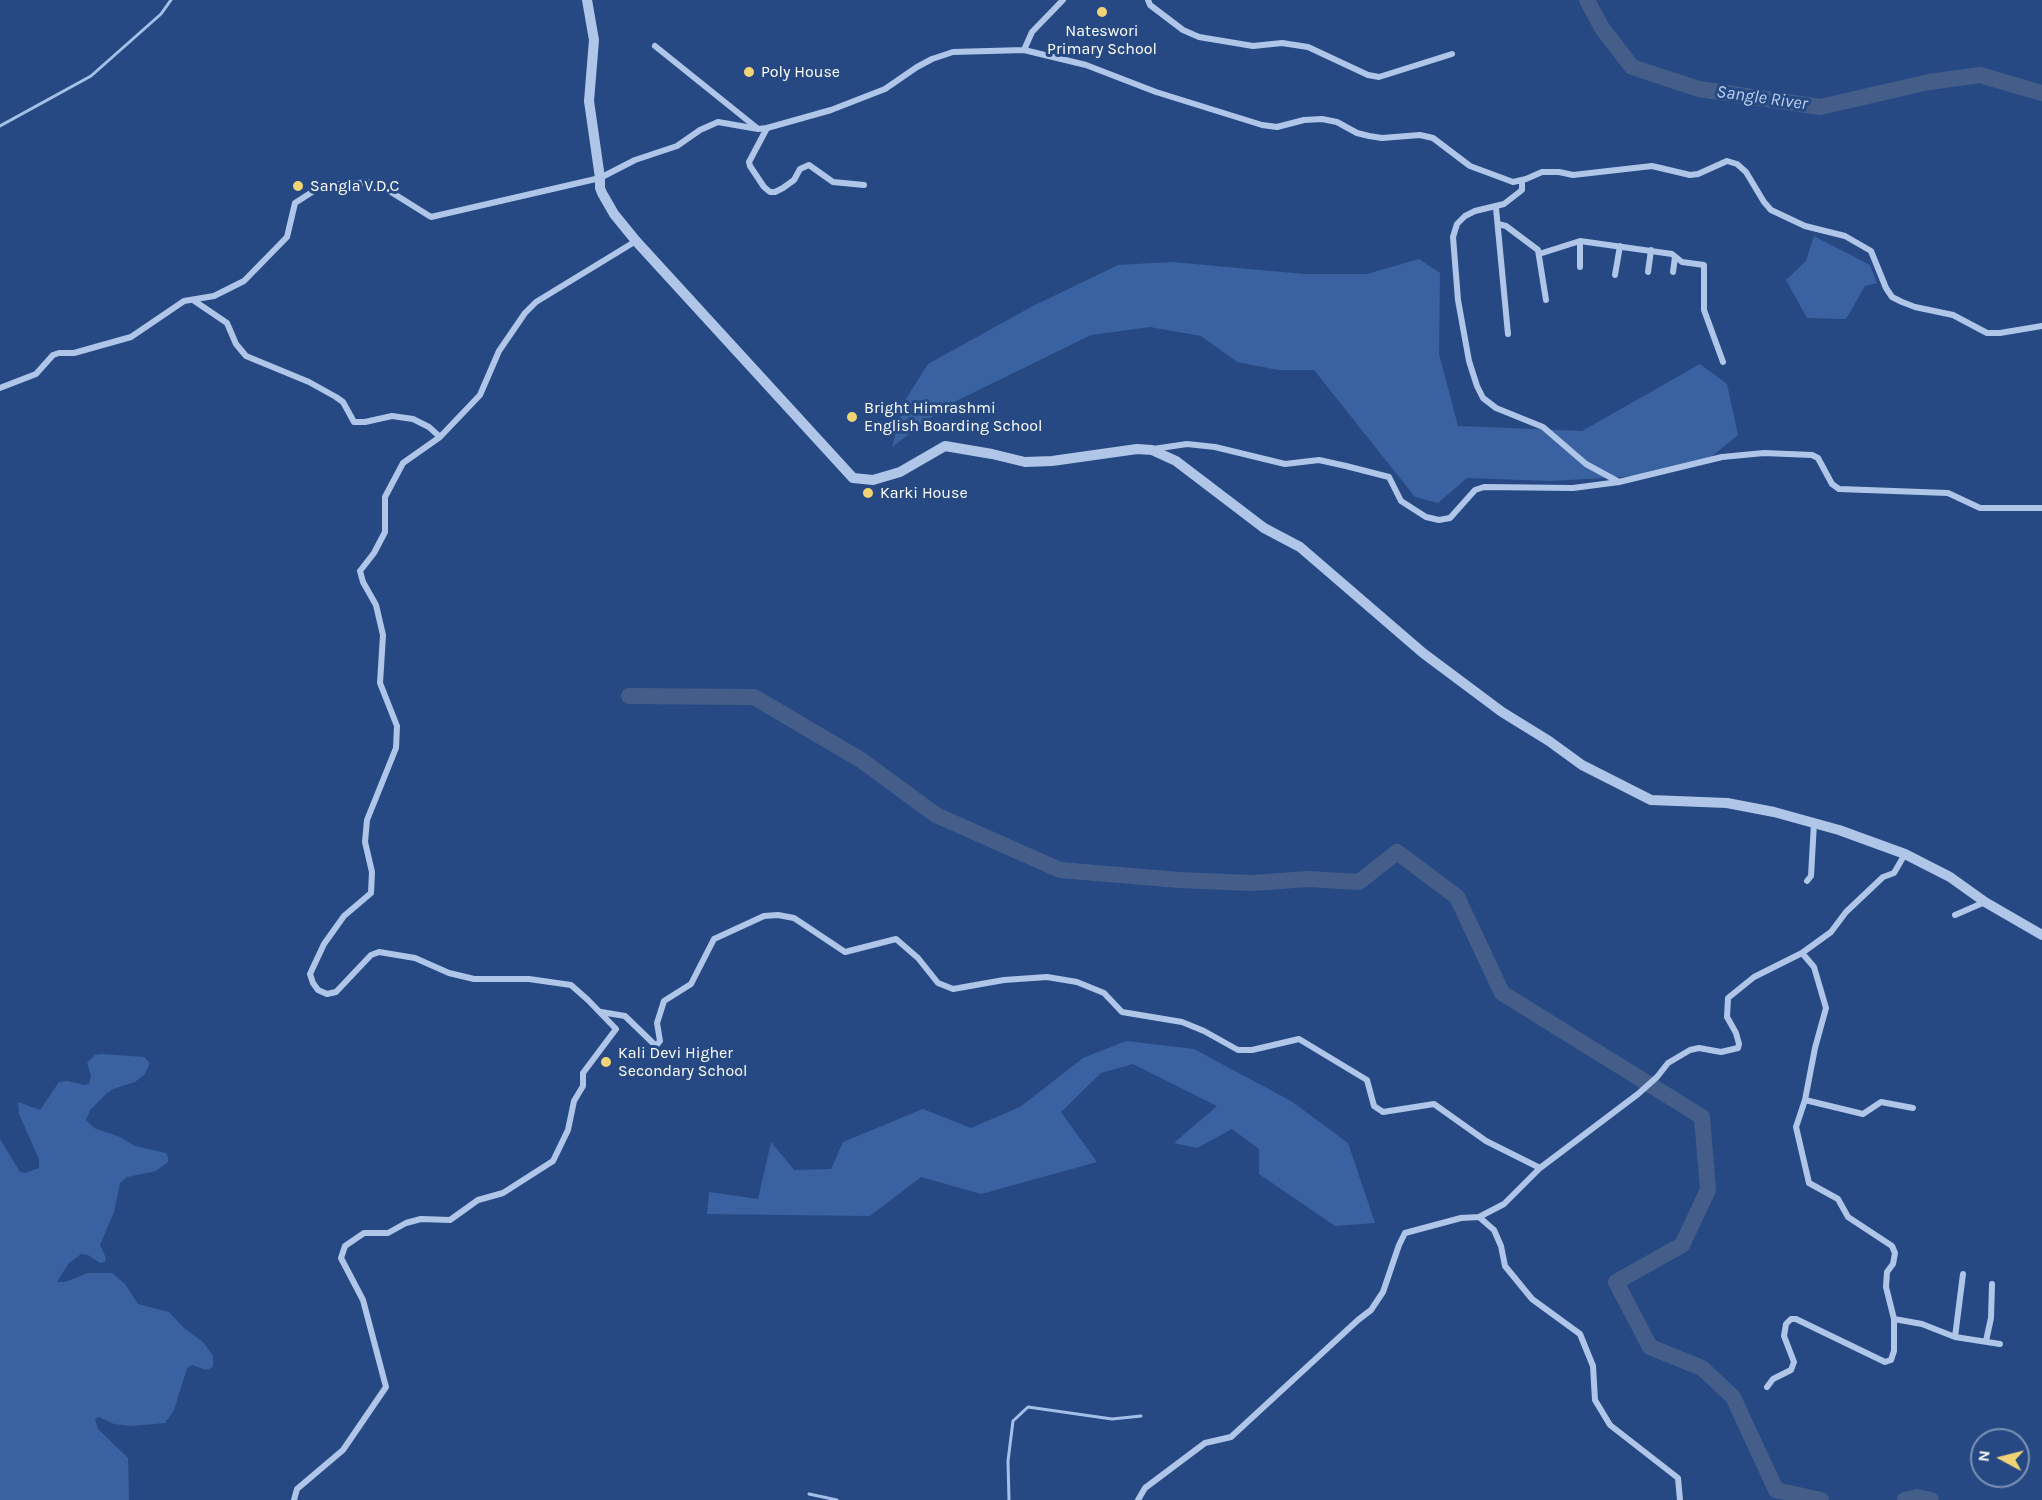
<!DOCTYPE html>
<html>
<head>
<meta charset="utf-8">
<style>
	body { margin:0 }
	#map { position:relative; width:2042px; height:1500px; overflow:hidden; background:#264984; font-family:Karla,sans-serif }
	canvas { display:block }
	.north { position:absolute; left:1970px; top:1428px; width:60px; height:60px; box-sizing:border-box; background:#264984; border:2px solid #7d92b5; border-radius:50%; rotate:277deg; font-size:16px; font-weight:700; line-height:24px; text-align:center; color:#fff }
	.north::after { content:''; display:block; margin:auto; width:21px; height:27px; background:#f1d475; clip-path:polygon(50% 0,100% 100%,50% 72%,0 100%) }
</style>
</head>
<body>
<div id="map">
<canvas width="2042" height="1500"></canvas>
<div class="north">N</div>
</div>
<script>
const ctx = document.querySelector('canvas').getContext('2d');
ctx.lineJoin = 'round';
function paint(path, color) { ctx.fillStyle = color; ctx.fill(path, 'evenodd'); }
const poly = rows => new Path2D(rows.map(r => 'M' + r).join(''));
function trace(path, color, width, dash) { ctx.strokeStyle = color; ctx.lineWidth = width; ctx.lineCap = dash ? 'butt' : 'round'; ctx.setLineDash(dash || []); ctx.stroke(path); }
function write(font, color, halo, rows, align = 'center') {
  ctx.font = font + ' Karla,sans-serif'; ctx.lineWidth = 6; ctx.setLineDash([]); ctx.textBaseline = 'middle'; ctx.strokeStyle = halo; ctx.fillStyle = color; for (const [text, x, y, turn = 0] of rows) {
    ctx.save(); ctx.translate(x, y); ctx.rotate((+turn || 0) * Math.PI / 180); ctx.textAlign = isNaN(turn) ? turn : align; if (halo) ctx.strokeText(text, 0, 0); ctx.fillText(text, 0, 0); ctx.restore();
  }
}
paint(poly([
	[1814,236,1870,265,1877,283,1865,286,1846,319,1807,318,1786,280,1806,261],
	[1419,259,1440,273,1439,354,1458,426,1582,431,1700,364,1727,384,1738,435,1711,457,1639,476,1551,481,1467,478,1438,503,1415,497,1314,370,1278,370,1237,362,1201,336,1150,327,1091,335,946,406,892,447,904,402,928,364,1031,307,1118,265,1172,262,1304,274,1367,274],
	[1126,1041,1194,1049,1291,1101,1348,1143,1375,1223,1335,1226,1259,1174,1259,1149,1232,1129,1197,1148,1174,1143,1217,1106,1133,1064,1101,1073,1061,1112,1097,1162,981,1194,921,1177,870,1216,707,1214,709,1192,758,1199,771,1142,794,1170,831,1169,843,1142,923,1109,971,1128,1020,1107,1083,1058],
	[101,1054,144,1057,149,1062,149,1066,144,1075,135,1082,113,1089,106,1094,90,1110,86,1120,94,1128,120,1137,135,1146,166,1153,168,1157,168,1162,156,1171,127,1177,120,1183,114,1212,100,1245,106,1258,105,1262,100,1263,88,1255,81,1254,68,1264,57,1282,65,1282,88,1273,112,1273,125,1284,138,1304,169,1312,184,1328,203,1342,213,1356,213,1367,206,1370,192,1365,187,1368,174,1410,165,1423,131,1426,114,1424,99,1417,95,1419,98,1429,128,1458,129,1500,0,1500,0,1139,20,1172,25,1173,39,1168,39,1159,19,1114,18,1102,40,1110,59,1082,68,1081,84,1085,89,1084,91,1076,87,1063,95,1055]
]), '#3a62a1');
trace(poly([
	[0,126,91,76,161,14,171,0],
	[809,1494,837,1500],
	[1009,1500,1008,1461,1013,1421,1028,1407,1112,1419,1141,1416]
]), '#a4c0e8', 3);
trace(poly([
	[1587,0,1602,28,1632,67,1699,89,1820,107,1929,82,1980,75,2042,93],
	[629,696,754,697,861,760,936,815,1060,870,1179,880,1252,883,1308,879,1359,882,1397,852,1457,897,1502,993,1702,1117,1708,1190,1682,1245,1616,1282,1650,1347,1702,1368,1733,1397,1776,1490,1821,1500],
	[1905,1500,1917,1497,1931,1500]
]), '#455e89', 16);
trace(poly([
	[1148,0,1150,5,1183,30,1199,37,1253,46,1282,43,1308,47,1368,75,1379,77,1452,54],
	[655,46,757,128],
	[1024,50,1032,32,1063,0],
	[767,128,749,162,750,166,764,187,770,192,775,192,783,188,794,180,800,169,809,165,833,182,864,185],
	[1522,180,1522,190,1504,204,1475,211,1465,216,1457,224,1453,237,1458,300,1469,361,1477,386,1483,398,1496,408,1543,427,1586,464,1619,482],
	[1496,208,1508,334],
	[1498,224,1506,226,1538,250,1546,300],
	[1580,241,1665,253,1672,254,1682,262,1704,265,1704,310,1723,362],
	[1539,254,1580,241,1580,267],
	[1648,272,1651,250],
	[1673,272,1675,257],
	[1615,275,1620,246],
	[193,300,227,323,236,344,246,356,309,382,336,397,343,402,354,422,365,422,392,416,413,419,429,427,440,437],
	[0,388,36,374,53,355,59,353,74,353,131,337,184,301,214,296,244,281,287,237,295,203,323,185,375,182,431,217,600,178,635,160,677,146,700,130,718,122,758,129,767,128,831,110,885,89,917,67,932,59,953,52,1024,50,1086,65,1156,92,1262,125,1277,127,1304,120,1322,119,1337,122,1357,133,1369,136,1382,138,1420,135,1433,138,1470,166,1513,182,1526,179,1542,172,1559,172,1573,175,1652,166,1690,175,1698,174,1727,161,1737,164,1746,172,1764,202,1771,210,1805,226,1845,236,1871,251,1886,288,1892,297,1902,302,1915,307,1953,315,1987,333,2000,333,2042,326],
	[1153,449,1187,444,1215,447,1285,464,1319,460,1346,466,1389,477,1401,501,1426,517,1439,520,1450,518,1475,490,1484,487,1573,488,1619,482,1722,457,1764,453,1812,455,1818,458,1832,484,1839,489,1948,493,1980,508,2042,508],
	[1807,881,1811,876,1814,823],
	[1955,915,1985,902],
	[1802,953,1814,967,1826,1008,1815,1048,1805,1100,1863,1114,1881,1102,1913,1108],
	[601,1012,625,1016,656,1046,660,1041,657,1023,664,1001,691,984,714,939,764,916,778,915,794,918,845,952,896,939,918,958,938,983,953,989,1004,980,1047,977,1077,982,1104,993,1122,1012,1182,1022,1204,1031,1238,1050,1252,1050,1299,1039,1367,1080,1374,1106,1383,1112,1434,1104,1486,1141,1540,1168,1638,1094,1657,1077,1668,1063,1690,1050,1699,1048,1721,1052,1738,1048,1739,1044,1736,1033,1727,1017,1728,998,1754,977,1802,953,1831,932,1846,912,1883,877,1894,873,1905,854],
	[1479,1217,1494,1230,1501,1246,1505,1266,1532,1299,1580,1334,1593,1366,1595,1400,1610,1425,1678,1478,1680,1500],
	[1894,1319,1922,1324,1955,1337,2000,1344],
	[1955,1337,1963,1274],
	[1986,1341,1991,1318,1992,1284],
	[1767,1387,1773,1379,1791,1370,1794,1362,1784,1336,1786,1324,1791,1319,1796,1319,1885,1362,1891,1360,1894,1351,1894,1319,1886,1287,1887,1272,1893,1264,1895,1253,1892,1246,1848,1217,1838,1199,1809,1183,1796,1127,1805,1100],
	[294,1500,297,1489,343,1450,386,1387,363,1300,341,1258,345,1246,364,1233,388,1233,406,1223,421,1219,450,1220,478,1200,503,1193,553,1161,568,1130,574,1101,583,1086,583,1073,616,1029,588,1000,571,985,529,979,474,979,449,973,415,958,379,952,371,955,336,992,327,994,318,990,313,983,310,974,324,944,344,916,371,893,372,872,365,842,367,820,396,748,397,726,380,683,383,635,376,605,363,582,360,571,374,553,385,532,385,497,403,463,440,437,480,395,499,351,525,313,536,302,636,241],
	[1138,1500,1145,1488,1205,1443,1231,1437,1358,1320,1371,1310,1383,1292,1399,1245,1405,1233,1461,1218,1479,1217,1504,1204,1540,1168]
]), '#b0c6e8', 6);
trace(poly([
	[587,0,594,40,589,101,600,178,600,188,602,193,614,214,636,241,853,478,873,480,900,472,945,446,992,454,1025,462,1052,461,1137,449,1152,450,1176,461,1264,528,1300,547,1423,653,1502,712,1549,741,1582,765,1651,800,1727,803,1774,812,1839,830,1905,854,1950,877,1985,902,2042,935]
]), '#b0c6e8', 10);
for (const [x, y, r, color] of [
	[1102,12,6,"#f1d475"],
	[749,72,6,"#f1d475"],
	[298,186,6,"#f1d475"],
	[852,417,6,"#f1d475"],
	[868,493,6,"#f1d475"],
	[606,1062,6,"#f1d475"]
]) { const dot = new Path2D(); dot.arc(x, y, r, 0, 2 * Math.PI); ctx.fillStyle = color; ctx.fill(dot); trace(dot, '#264984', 2); }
write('16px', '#fff', '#264984', [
	["Nateswori",1102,31,"center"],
	["Primary School",1102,49,"center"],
	["Poly House",761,72],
	["Sangla V.D.C",310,186],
	["Bright Himrashmi",864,408],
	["English Boarding School",864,426],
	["Karki House",880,493],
	["Kali Devi Higher",618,1053],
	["Secondary School",618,1071]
], 'left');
write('italic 18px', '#bbd0ef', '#264984', [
	["Sangle River",1762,98,8]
]);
</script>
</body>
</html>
